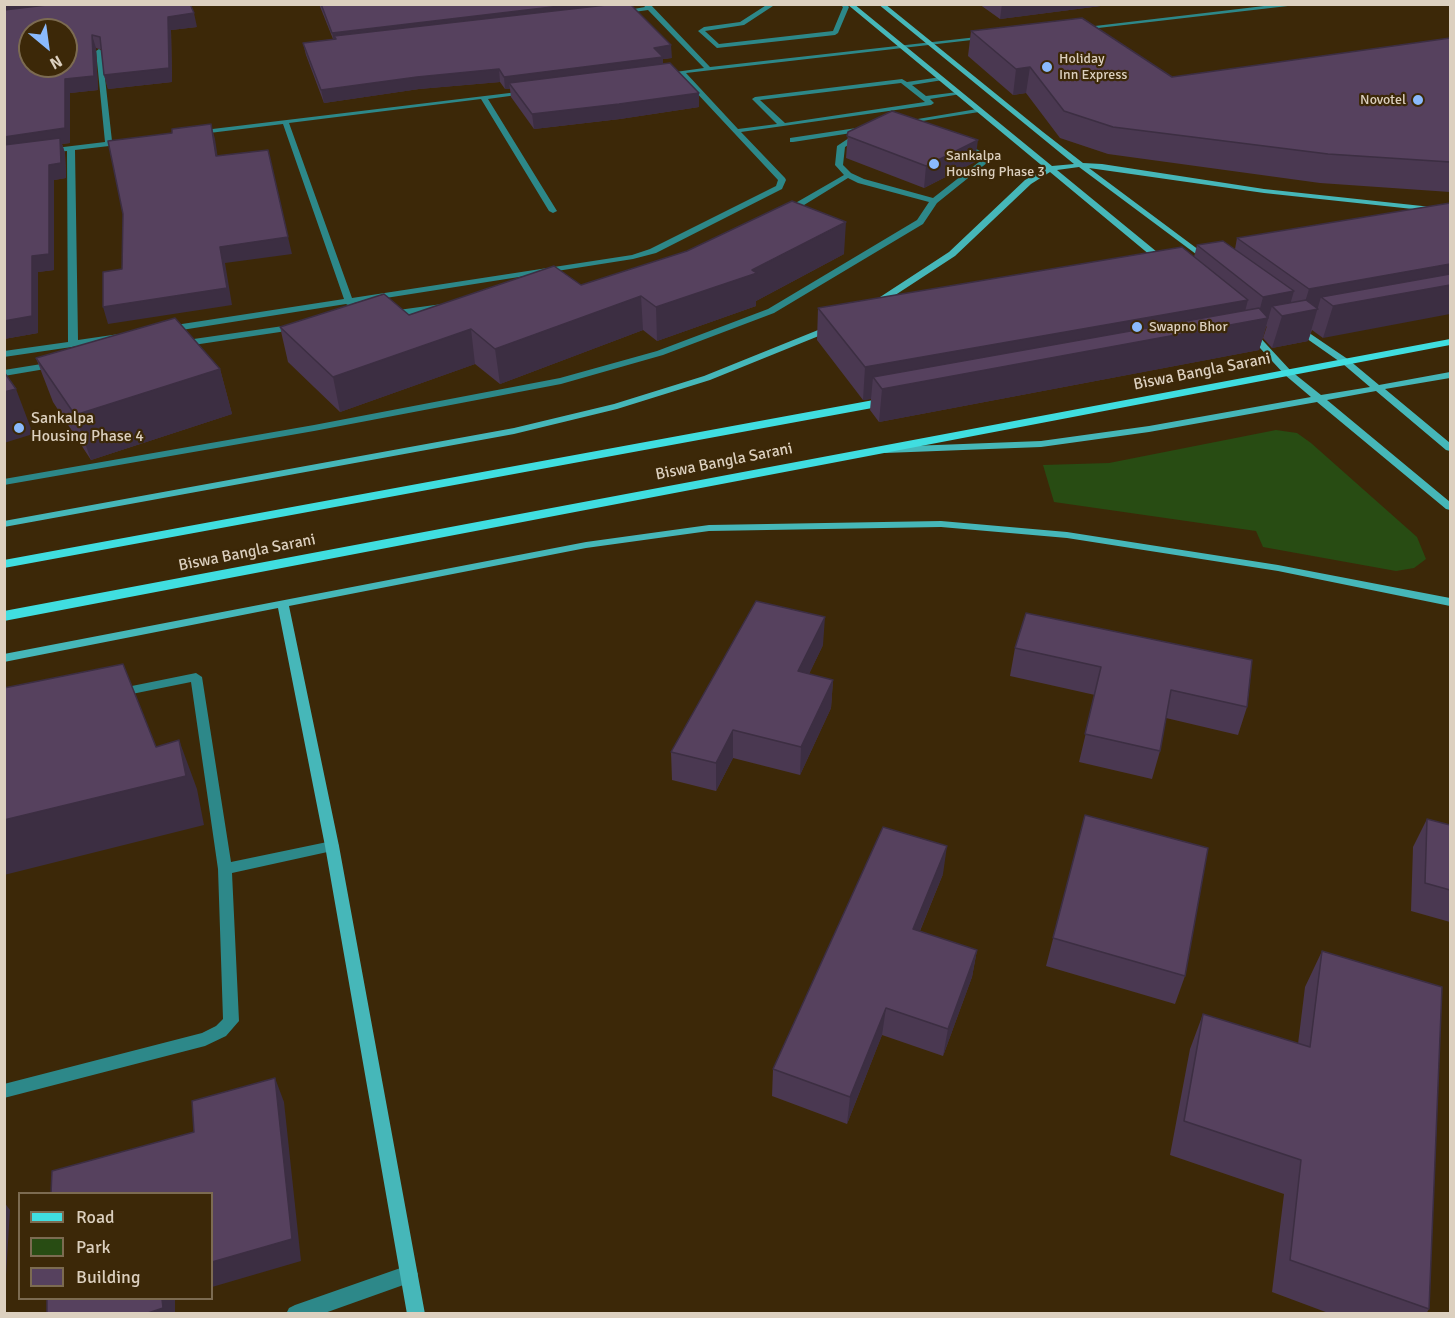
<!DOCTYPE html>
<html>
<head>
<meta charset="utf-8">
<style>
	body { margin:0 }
	#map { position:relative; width:1455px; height:1318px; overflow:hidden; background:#3c2808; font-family:Signika,sans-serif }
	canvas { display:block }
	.frame { position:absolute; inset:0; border:6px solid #dcd0bf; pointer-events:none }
	.legend { position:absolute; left:18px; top:1192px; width:195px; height:108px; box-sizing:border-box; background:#3c2808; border:2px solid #7c6b51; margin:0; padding:8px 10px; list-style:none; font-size:18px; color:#dcd0bf }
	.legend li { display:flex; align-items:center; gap:12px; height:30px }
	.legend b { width:30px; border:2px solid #7c6b51 }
	.north { position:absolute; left:18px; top:18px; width:60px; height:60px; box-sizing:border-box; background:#3c2808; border:2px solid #7c6b51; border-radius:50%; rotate:151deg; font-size:16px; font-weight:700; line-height:24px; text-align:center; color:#dcd0bf }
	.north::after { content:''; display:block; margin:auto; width:21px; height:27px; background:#8abafc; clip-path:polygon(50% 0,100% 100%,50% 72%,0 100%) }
</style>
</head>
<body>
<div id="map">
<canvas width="1455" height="1318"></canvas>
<div class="frame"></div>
<ul class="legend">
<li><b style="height:8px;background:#40dee0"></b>Road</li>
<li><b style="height:16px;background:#284c13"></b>Park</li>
<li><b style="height:16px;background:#56415e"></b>Building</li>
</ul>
<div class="north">N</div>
</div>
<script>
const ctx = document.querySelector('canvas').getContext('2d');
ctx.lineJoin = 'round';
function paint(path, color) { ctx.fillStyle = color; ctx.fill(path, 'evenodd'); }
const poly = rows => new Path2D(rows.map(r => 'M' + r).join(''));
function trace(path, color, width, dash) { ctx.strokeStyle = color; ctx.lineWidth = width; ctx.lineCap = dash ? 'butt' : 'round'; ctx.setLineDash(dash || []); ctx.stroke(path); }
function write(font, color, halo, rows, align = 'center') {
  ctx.font = font + ' Signika,sans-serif'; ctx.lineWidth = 4.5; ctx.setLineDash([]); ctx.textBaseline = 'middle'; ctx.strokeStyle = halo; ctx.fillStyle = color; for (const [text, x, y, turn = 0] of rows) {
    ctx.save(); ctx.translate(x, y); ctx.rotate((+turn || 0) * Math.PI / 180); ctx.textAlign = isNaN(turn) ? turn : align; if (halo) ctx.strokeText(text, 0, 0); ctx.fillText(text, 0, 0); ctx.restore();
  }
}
paint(poly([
	[1276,430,1297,433,1311,443,1417,537,1426,559,1414,568,1396,571,1263,547,1256,531,1054,502,1043,465,1109,463]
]), '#284c13');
paint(poly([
	[643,4,650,4,710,67,986,36,989,38,686,73,738,129,777,124,752,99,755,97,902,79,907,82,941,77,944,79,943,80,912,85,926,96,958,92,961,94,930,99,934,103,931,105,741,132,785,178,786,180,782,189,656,253,633,259,354,303,350,306,346,304,169,332,165,329,169,326,344,299,283,124,193,135,192,133,196,131,526,91,527,92,524,94,488,99,557,211,553,213,549,211,481,99,289,123,352,298,632,255,650,249,776,186,778,180,679,74,664,76,661,74,704,68,648,10,620,14,617,12,645,7,643,4],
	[901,83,925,102,785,123,760,100,901,83],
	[768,4,776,4,744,25,705,31,719,44,833,31,843,7,839,4,846,4,849,7,838,33,835,35,717,48,698,31,704,27,740,22,768,4],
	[1281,4,1305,4,1081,30,1078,28,1281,4],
	[99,49,102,51,112,141,122,140,126,142,109,146,75,150,78,340,119,334,123,337,119,340,4,357,4,351,68,342,67,151,47,153,43,151,47,149,105,142,96,51,99,49],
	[977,109,980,111,979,112,903,124,900,122,977,109],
	[863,127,867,129,862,131,864,135,845,147,843,165,851,173,864,179,933,198,984,158,959,147,959,143,965,143,993,158,937,203,923,224,774,313,663,355,561,384,314,431,4,485,4,479,314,425,560,378,657,351,768,309,917,220,929,202,858,183,848,178,791,213,785,213,785,209,844,175,835,165,837,146,858,132,793,142,790,142,790,138,863,127],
	[442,304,445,305,445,309,391,317,387,314,391,311,442,304],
	[297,324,301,327,300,329,180,347,175,344,180,341,297,324],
	[54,362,57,363,57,367,4,376,4,370,54,362],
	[196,673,202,677,231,862,332,841,337,842,339,846,337,850,332,851,232,873,239,1021,226,1036,205,1046,4,1098,4,1084,202,1033,216,1026,223,1019,218,869,191,682,117,697,111,693,117,689,196,673],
	[409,1265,415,1268,418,1274,415,1280,409,1283,322,1314,286,1314,289,1308,295,1305,409,1265]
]), '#2d8889');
paint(poly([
	[847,4,854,4,1052,166,1074,164,878,4,885,4,1043,132,1083,163,1102,164,1264,189,1450,209,1450,213,1264,193,1089,168,1211,259,1211,263,1208,263,1079,167,1057,170,1168,261,1168,265,1162,265,1050,172,1031,184,955,256,880,305,874,305,874,301,949,252,1025,180,1046,169,847,4],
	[833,324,836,325,836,329,710,380,617,409,514,434,4,527,4,521,514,428,614,404,704,376,833,324],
	[1296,324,1349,360,1379,385,1450,372,1450,378,1385,389,1450,443,1450,451,1446,450,1376,391,1327,400,1450,502,1450,510,1446,509,1317,402,1149,432,1041,447,885,453,880,450,885,447,1041,441,1149,426,1311,397,1285,375,1248,335,1247,333,1251,330,1254,331,1291,371,1321,395,1370,387,1343,364,1293,329,1293,325,1296,324],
	[941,521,1067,532,1278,565,1450,598,1450,606,1278,571,1067,538,941,527,709,531,586,548,289,606,339,846,425,1314,407,1314,325,846,278,608,4,662,4,654,586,542,709,525,941,521]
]), '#46b7b9');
paint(poly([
	[1450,339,1450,345,4,621,4,611,1450,339],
	[890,397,894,398,894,404,4,568,4,560,890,397]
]), '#40dee0');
paint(poly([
	[4,4,197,27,171,30,172,82,108,89,104,75,102,50,96,48,98,90,70,93,70,143,62,144,65,153,66,178,54,180,54,270,38,272,38,333,4,339],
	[319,4,630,4,672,58,663,59,663,64,699,93,699,107,620,119,534,129,511,97,510,89,505,89,500,82,419,89,324,103,306,55,303,43,333,39],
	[979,4,1116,4,1000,19],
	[971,31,1172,77,1450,38,1450,192,1320,183,1108,154,1060,138,1026,93,1013,95,968,56],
	[848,132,975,162,924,188,846,158],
	[1450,203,1323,338,1312,330,1308,341,1272,348,1263,338,1267,326,1266,327,1259,350,879,422,870,410,871,399,863,400,817,340,818,308,1194,257,1197,245,1235,249,1237,238],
	[844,254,756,301,756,306,657,341,643,330,500,384,475,364,340,412,288,362,280,327,409,315,581,285],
	[36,358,220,369,232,414,91,460,53,402],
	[1026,613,1247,707,1238,735,1166,718,1160,751,1152,779,1079,762,1095,695,1010,676,1015,648],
	[823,645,809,674,833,680,831,708,800,775,733,758,716,791,672,780,671,752],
	[1085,815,1185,976,1175,1004,1046,966],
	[1427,819,1450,825,1450,922,1411,911,1413,847],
	[943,874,920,931,977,950,972,977,943,1056,882,1035,847,1124,772,1096,773,1069],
	[1322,951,1429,1309,1426,1314,1331,1314,1272,1292,1284,1194,1170,1155,1190,1049,1203,1014,1298,1044,1305,987]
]), '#4a3851');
paint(poly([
	[4,4,104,4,4,16],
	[577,4,622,4,334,36,335,41,334,41,332,33],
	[1002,4,1116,4,1000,19],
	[194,13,197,27,171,30,172,82,108,89,104,75,168,17],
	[92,35,96,48,98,90,70,93,70,143,62,144,65,153,66,178,54,180,54,270,38,272,38,333,4,339,4,137],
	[671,45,672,58,663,59,663,70,509,83,510,89,505,89,504,77,654,48],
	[1030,67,1026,93,1013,95,1016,69],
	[499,69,500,82,419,89,324,103,321,90,417,77],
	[699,93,699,107,620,119,534,129,532,114],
	[211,124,215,139,220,172,216,156],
	[978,140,975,162,924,188,926,166],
	[846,222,844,254,756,301,756,306,657,341,656,307,752,270],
	[288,237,292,254,225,263,232,305,108,324,103,307,220,247],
	[1450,264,1450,314,1323,338,1333,306,1321,297,1308,341,1272,348,1282,316,1272,306,1259,350,879,422,882,389,873,377,871,399,863,400,865,367,1248,300,1242,323,1257,320,1263,297,1294,291,1287,315,1302,312,1309,289],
	[641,296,643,330,500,384,495,349],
	[471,329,475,364,340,412,333,377],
	[220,369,232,414,91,460,75,415],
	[16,389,33,434,4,443,4,392],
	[825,617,823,645,797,699,798,671],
	[833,680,831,708,800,775,801,747],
	[733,730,733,758,716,791,716,763],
	[179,740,197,789,204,825,4,875,4,820],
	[947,846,943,874,909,957,913,929],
	[977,950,972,977,943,1056,948,1029],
	[886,1008,882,1035,847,1124,850,1097],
	[275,1078,284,1102,301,1261,212,1287,212,1262],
	[4,1202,10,1210,4,1308],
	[162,1299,175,1299,175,1314,145,1314]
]), '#3c2e42');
const building = poly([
	[55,4,190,4,194,13,168,17,169,68,104,75,100,37,92,35,94,76,65,79,65,128,4,137,4,10,55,4],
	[30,30,66,30,66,66,30,66,30,30],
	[321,4,577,4,332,33,321,4],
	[615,4,630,4,671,45,654,48,663,57,504,77,499,69,417,77,321,90,303,43,336,39,334,36,615,4],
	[1082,18,1172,77,1450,38,1450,162,1328,154,1113,127,1064,111,1030,67,1016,69,971,31,1082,18],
	[670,63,699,93,619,104,532,114,509,83,670,63],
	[892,111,978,140,926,166,847,136,848,132,892,111],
	[211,124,216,156,268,150,288,237,220,247,227,288,103,307,103,272,122,269,123,214,108,141,172,133,172,129,211,124],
	[60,138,61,163,49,165,49,254,32,256,32,316,4,321,4,145,60,138],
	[792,201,846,222,752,270,757,273,656,307,641,296,495,349,471,329,333,377,280,327,384,294,409,315,554,266,581,285,687,251,792,201],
	[1450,203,1450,264,1309,289,1237,238,1450,203],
	[1223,241,1294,291,1263,297,1197,245,1223,241],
	[1182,247,1248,300,865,367,818,308,1182,247],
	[1450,274,1450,285,1333,306,1321,297,1450,274],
	[1306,300,1318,309,1282,316,1272,306,1306,300],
	[1259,308,1268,318,882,389,873,377,1259,308],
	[175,318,220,369,75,415,36,358,175,318],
	[4,372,16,389,4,392,4,372],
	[756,601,825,617,798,671,833,680,801,747,733,730,716,763,671,752,756,601],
	[1026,613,1252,660,1247,707,1171,690,1160,751,1085,734,1101,667,1015,648,1026,613],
	[123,664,156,747,179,740,186,776,4,820,4,688,123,664],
	[1085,815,1208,848,1185,976,1053,938,1085,815],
	[1427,819,1450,825,1450,890,1425,883,1427,819],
	[883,827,947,846,913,929,977,950,948,1029,886,1008,850,1097,773,1069,883,827],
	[1322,951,1442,987,1429,1309,1290,1260,1301,1160,1184,1121,1203,1014,1310,1047,1322,951],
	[275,1078,292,1239,212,1262,212,1194,51,1194,52,1171,194,1132,192,1101,275,1078],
	[47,1299,162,1299,163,1308,145,1314,47,1314,47,1299]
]);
paint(building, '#56415e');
trace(building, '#3c2e42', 1.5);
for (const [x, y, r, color] of [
	[1047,67,6,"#8abafc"],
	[1418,100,6,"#8abafc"],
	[934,164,6,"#8abafc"],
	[1137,327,6,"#8abafc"],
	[19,428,6,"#8abafc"]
]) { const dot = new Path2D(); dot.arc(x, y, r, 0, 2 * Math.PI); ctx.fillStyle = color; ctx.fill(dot); trace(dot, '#3c2808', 2); }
write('14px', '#dcd0bf', '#3c2808', [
	["Holiday",1059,59],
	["Inn Express",1059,75],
	["Novotel",1406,100,"right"],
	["Sankalpa",946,156],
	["Housing Phase 3",946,172],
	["Swapno Bhor",1149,327]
], 'left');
write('16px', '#dcd0bf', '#3c2808', [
	["Biswa Bangla Sarani",1202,372,-11],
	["Biswa Bangla Sarani",724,462,-11],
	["Biswa Bangla Sarani",247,553,-11]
]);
write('16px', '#dcd0bf', '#3c2808', [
	["Sankalpa",31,419],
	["Housing Phase 4",31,437]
], 'left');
</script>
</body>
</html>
